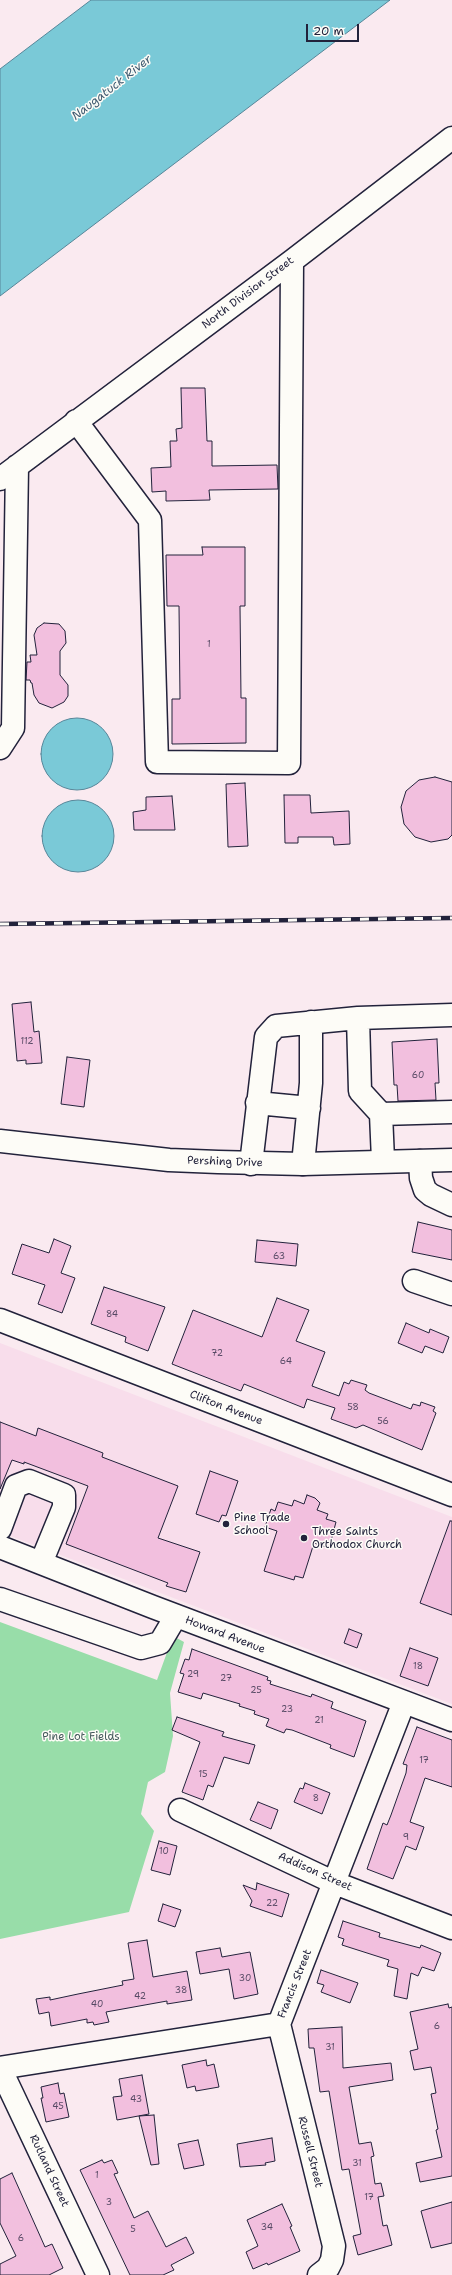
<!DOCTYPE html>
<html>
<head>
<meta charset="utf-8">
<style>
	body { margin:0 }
	#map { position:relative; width:452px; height:2275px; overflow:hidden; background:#faeaf0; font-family:"Shantell Sans",sans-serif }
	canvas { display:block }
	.scale { position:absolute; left:306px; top:24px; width:53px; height:18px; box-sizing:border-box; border:2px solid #22223b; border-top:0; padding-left:5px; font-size:12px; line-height:14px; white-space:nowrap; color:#22223b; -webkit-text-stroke:3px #fdfcf7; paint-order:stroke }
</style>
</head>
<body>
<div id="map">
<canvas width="452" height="2275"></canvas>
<div class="scale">20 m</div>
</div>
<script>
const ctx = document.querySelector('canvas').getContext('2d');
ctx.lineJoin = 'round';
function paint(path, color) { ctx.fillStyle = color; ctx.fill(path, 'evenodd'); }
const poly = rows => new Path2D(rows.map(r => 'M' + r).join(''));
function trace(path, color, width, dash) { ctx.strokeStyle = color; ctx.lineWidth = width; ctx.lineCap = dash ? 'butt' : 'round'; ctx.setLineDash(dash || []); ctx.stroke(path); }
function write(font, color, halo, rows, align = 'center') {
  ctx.font = font + ' "Shantell Sans",sans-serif'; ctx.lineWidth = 3; ctx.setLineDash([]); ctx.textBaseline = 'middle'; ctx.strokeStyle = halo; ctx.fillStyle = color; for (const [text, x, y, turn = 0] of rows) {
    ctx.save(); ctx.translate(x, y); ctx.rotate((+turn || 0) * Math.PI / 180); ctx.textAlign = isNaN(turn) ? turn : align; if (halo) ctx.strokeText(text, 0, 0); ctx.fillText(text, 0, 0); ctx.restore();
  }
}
paint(poly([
	[0,1343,452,1517,452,1704,0,1532]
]), '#f8ddeb');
paint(poly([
	[0,1622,157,1680,173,1636,184,1642,170,1693,173,1736,165,1772,148,1782,141,1814,154,1831,129,1912,0,1939]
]), '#98dda9');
const water = poly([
	[91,0,390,0,0,296,0,69,91,0],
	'41 754a36 36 0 1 1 72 0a36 36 0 1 1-72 0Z',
	'42 836a36 36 0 1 1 72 0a36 36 0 1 1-72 0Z'
]);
paint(water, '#7ac9d7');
trace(water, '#578699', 1);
const building = poly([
	[181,388,205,388,207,441,212,441,212,466,277,465,278,489,209,490,210,500,166,501,166,491,152,492,151,468,171,467,170,441,177,441,176,429,182,428,181,388],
	[202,547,245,547,245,606,240,606,241,698,246,698,246,743,172,744,172,699,180,699,179,606,167,606,166,555,203,555,202,547],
	[44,623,59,624,65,631,66,643,60,651,60,675,68,685,68,696,64,702,52,708,39,703,34,695,32,683,31,683,30,680,26,680,27,662,31,662,30,655,37,655,34,635,37,628,44,623],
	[435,777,452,782,452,835,448,839,431,842,415,837,404,824,401,807,406,791,419,780,435,777],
	[245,783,248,846,228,847,226,784,245,783],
	[284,795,310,795,311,813,349,811,350,844,334,845,333,837,298,837,298,843,285,843,284,795],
	[172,796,175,830,134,830,133,812,146,810,146,797,172,796],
	[31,1002,34,1032,39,1031,42,1063,26,1064,26,1060,17,1061,12,1004,31,1002],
	[437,1039,439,1083,435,1083,436,1100,398,1101,397,1085,394,1085,392,1042,437,1039],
	[67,1057,90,1060,84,1107,61,1104,67,1057],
	[418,1222,452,1230,452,1260,412,1252,418,1222],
	[54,1239,71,1246,61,1273,75,1278,62,1313,38,1304,45,1285,12,1274,22,1244,49,1253,54,1239],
	[257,1240,298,1244,296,1266,255,1262,257,1240],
	[104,1287,165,1307,148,1351,125,1342,126,1337,91,1324,104,1287],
	[277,1298,309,1310,296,1341,325,1352,312,1386,339,1396,344,1382,349,1384,351,1380,367,1385,365,1390,369,1393,411,1409,413,1404,420,1406,421,1402,435,1407,433,1411,436,1413,422,1450,363,1425,356,1428,331,1419,335,1408,307,1399,304,1408,244,1384,241,1391,172,1364,193,1310,262,1337,277,1298],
	[406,1323,429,1333,430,1329,449,1337,443,1353,425,1346,422,1353,398,1343,406,1323],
	[0,1422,36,1436,38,1428,103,1453,102,1457,178,1486,158,1538,200,1552,186,1592,166,1586,168,1583,66,1544,88,1486,24,1462,24,1464,12,1460,0,1489,0,1422],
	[210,1471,238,1481,226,1516,222,1515,219,1522,196,1514,210,1471],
	[307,1495,315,1498,320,1503,317,1510,328,1514,326,1519,336,1522,329,1548,314,1543,303,1578,295,1576,294,1580,264,1571,277,1531,265,1527,271,1509,275,1511,278,1502,292,1506,294,1500,304,1504,307,1495],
	[450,1521,452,1521,452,1615,420,1603,450,1521],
	[349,1629,362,1634,357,1648,344,1643,349,1629],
	[410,1648,438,1658,428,1686,400,1676,410,1648],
	[192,1649,268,1677,267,1680,271,1681,270,1684,311,1697,312,1694,333,1702,331,1708,366,1721,354,1757,330,1748,331,1745,292,1730,286,1729,284,1733,266,1726,269,1719,254,1714,255,1711,239,1706,240,1704,203,1693,201,1699,178,1692,184,1674,180,1673,185,1659,189,1660,192,1649],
	[177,1717,224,1732,222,1736,255,1745,249,1764,224,1757,213,1787,208,1785,203,1800,182,1792,200,1742,172,1730,177,1717],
	[417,1727,452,1740,452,1787,425,1778,410,1822,424,1827,416,1850,406,1846,393,1879,367,1869,383,1823,387,1825,391,1815,406,1773,407,1765,403,1764,417,1727],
	[305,1783,330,1793,322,1814,294,1802,300,1788,303,1789,305,1783],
	[258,1802,278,1810,271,1829,250,1820,258,1802],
	[159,1841,177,1846,170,1875,151,1870,159,1841],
	[257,1883,289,1894,282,1917,250,1906,252,1901,243,1885,256,1890,257,1883],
	[163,1904,181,1910,175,1927,158,1921,163,1904],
	[343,1921,380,1933,379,1937,420,1948,421,1945,441,1953,434,1971,422,1967,418,1976,411,1973,407,1999,394,1996,398,1969,387,1966,389,1960,342,1945,344,1939,338,1937,343,1921],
	[147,1940,153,1977,187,1971,192,2000,167,2004,167,2001,106,2012,109,2022,94,2025,93,2022,87,2023,87,2019,51,2026,49,2012,39,2014,36,1999,50,1997,50,2000,78,1994,123,1985,122,1981,134,1979,128,1943,147,1940],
	[220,1948,222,1957,250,1952,258,1994,234,1999,229,1969,200,1974,196,1952,220,1948],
	[321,1970,358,1983,350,2003,321,1992,324,1985,317,1983,321,1970],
	[448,2004,449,2008,452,2007,452,2176,420,2182,416,2163,442,2157,436,2130,438,2129,431,2094,436,2093,431,2067,414,2070,410,2051,418,2049,410,2012,448,2004],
	[342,2027,343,2068,391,2063,393,2080,349,2087,359,2144,371,2142,374,2156,371,2157,375,2184,381,2183,384,2196,378,2197,383,2226,387,2225,392,2245,358,2255,353,2236,361,2234,349,2169,342,2170,329,2091,320,2092,314,2048,309,2048,308,2029,342,2027],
	[206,2060,207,2066,214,2064,219,2087,196,2091,195,2086,187,2088,182,2065,206,2060],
	[142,2075,149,2114,117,2120,113,2097,122,2096,119,2079,142,2075],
	[58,2083,60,2094,64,2093,69,2117,46,2122,41,2098,43,2098,41,2087,58,2083],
	[154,2115,159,2164,151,2165,139,2116,154,2115],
	[272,2138,275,2161,265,2163,266,2165,240,2167,237,2144,272,2138],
	[198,2140,204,2165,184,2169,178,2144,198,2140],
	[102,2160,104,2163,112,2160,118,2173,114,2174,134,2218,148,2211,166,2247,186,2237,194,2253,171,2265,174,2270,163,2275,130,2275,80,2170,102,2160],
	[12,2173,45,2247,52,2244,63,2268,49,2275,0,2275,0,2264,16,2256,0,2223,0,2179,12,2173],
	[452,2202,452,2243,431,2248,421,2211,452,2202],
	[282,2204,292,2226,290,2227,300,2251,268,2265,267,2263,253,2269,246,2252,258,2246,247,2220,282,2204]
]);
paint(building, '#f2bfde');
trace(building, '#22223b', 1);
const minor = poly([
	[76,421,150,520,157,762,289,763,292,261],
	[0,479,292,261,452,138],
	[0,748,13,728,17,466],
	[358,1018,360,1091,381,1114,452,1112],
	[257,1103,309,1108],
	[381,1114,383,1160],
	[420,1161,421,1178,425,1190,431,1195,452,1205],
	[251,1164,266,1037,276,1026,358,1018,452,1015],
	[303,1164,311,1083,311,1022],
	[414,1281,452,1294],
	[0,1529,16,1486,29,1481,64,1495,64,1507,41,1563],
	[0,1547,153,1607,452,1720],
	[0,1599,141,1648,160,1643,176,1616],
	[180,1810,335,1883,452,1928],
	[279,2024,404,1702],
	[279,2024,334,2246,332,2260,328,2268,319,2275],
	[98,2275,0,2068,279,2024]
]);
const major = poly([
	[0,1141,169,1160,218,1162,303,1164,452,1160],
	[0,1320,452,1495]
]);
trace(minor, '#22223b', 25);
trace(major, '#22223b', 25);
trace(minor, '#fdfcf7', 22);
trace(major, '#fdfcf7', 22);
const rail = poly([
	[0,924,452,918]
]);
trace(rail, '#22223b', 4.5);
trace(rail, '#fdfcf7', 3, [9]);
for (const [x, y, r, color] of [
	[226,1524,4,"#22223b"],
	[304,1538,4,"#22223b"]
]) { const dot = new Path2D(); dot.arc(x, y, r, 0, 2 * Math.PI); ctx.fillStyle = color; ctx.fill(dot); trace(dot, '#fdfcf7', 1.5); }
write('9px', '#564964', null, [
	["1",209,645],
	["112",27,1042],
	["60",418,1076],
	["63",279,1257],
	["84",112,1315],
	["72",217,1354],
	["64",286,1362],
	["58",353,1408],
	["56",383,1422],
	["18",418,1667],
	["29",193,1675],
	["27",226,1679],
	["25",256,1691],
	["23",287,1710],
	["21",319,1721],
	["17",424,1761],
	["15",203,1775],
	["8",316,1799],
	["9",406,1838],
	["10",164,1852],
	["22",272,1904],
	["30",245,1979],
	["38",181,1991],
	["42",140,1997],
	["40",97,2005],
	["6",437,2027],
	["31",330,2048],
	["43",136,2100],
	["45",58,2107],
	["31",357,2164],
	["1",97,2176],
	["17",369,2198],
	["3",109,2203],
	["34",267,2228],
	["5",133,2230],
	["6",21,2239]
]);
write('11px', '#22223b', '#fdfcf7', [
	["North Division Street",248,293,-37],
	["Pershing Drive",225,1162,2],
	["Clifton Avenue",226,1408,21],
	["Howard Avenue",225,1635,21],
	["Addison Street",315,1872,24],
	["Francis Street",295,1984,-68],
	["Russell Street",310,2152,76],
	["Rutland Street",49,2171,65]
]);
write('11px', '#22223b', '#fdfcf7', [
	["Pine Trade",234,1518],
	["School",234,1531],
	["Three Saints",312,1532],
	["Orthodox Church",312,1545]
], 'left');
write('11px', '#455a5c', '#fdfcf7', [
	["Pine Lot Fields",81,1737]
]);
write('italic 12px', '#415c72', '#fdfcf7', [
	["Naugatuck River",112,88,-38]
]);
</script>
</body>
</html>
